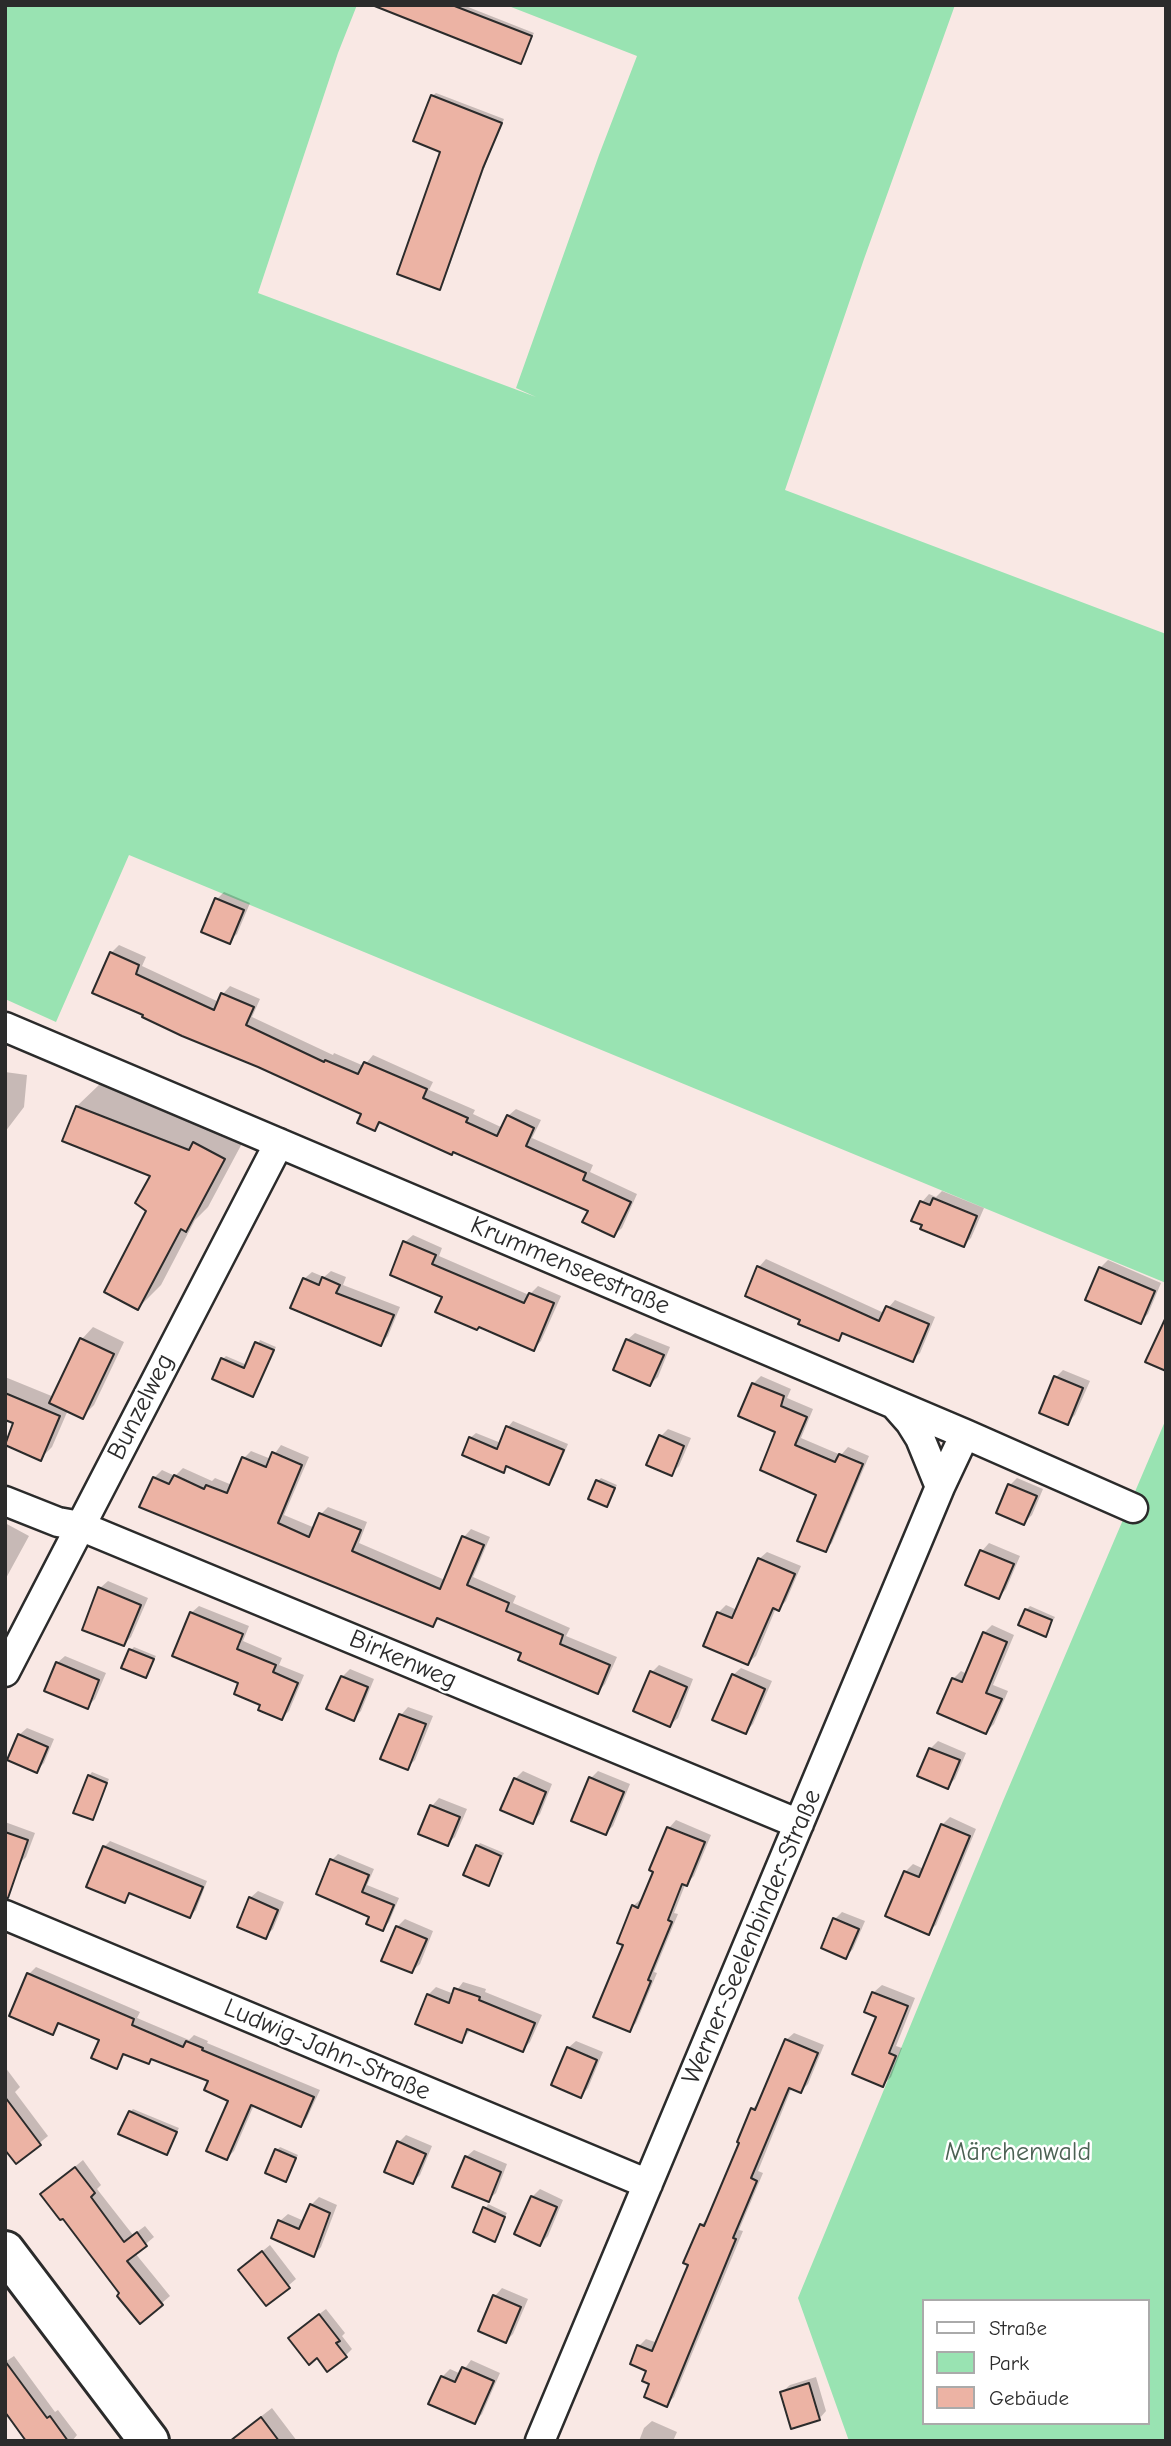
<!DOCTYPE html>
<html>
<head>
<meta charset="utf-8">
<style>
	body { margin:0 }
	#map { position:relative; width:1171px; height:2446px; overflow:hidden; background:#f9e8e4; font-family:"Comic Neue",sans-serif }
	canvas { display:block }
	.frame { position:absolute; inset:0; border:7px solid #2b2b2b; pointer-events:none }
	.legend { position:absolute; left:922px; top:2299px; width:228px; height:126px; box-sizing:border-box; background:#fff; border:2px solid #aaa; margin:0; padding:9px 12px; list-style:none; font-size:21px; color:#2b2b2b }
	.legend li { display:flex; align-items:center; gap:14px; height:35px }
	.legend b { width:35px; border:2px solid #aaa }
</style>
</head>
<body>
<div id="map">
<canvas width="1171" height="2446"></canvas>
<div class="frame"></div>
<ul class="legend">
<li><b style="height:9px;background:#fff"></b>Straße</li>
<li><b style="height:19px;background:#99e3b2"></b>Park</li>
<li><b style="height:19px;background:#ecb3a4"></b>Gebäude</li>
</ul>
</div>
<script>
const ctx = document.querySelector('canvas').getContext('2d');
ctx.lineJoin = 'round';
function paint(path, color) { ctx.fillStyle = color; ctx.fill(path, 'evenodd'); }
const poly = rows => new Path2D(rows.map(r => 'M' + r).join(''));
function trace(path, color, width, dash) { ctx.strokeStyle = color; ctx.lineWidth = width; ctx.lineCap = dash ? 'butt' : 'round'; ctx.setLineDash(dash || []); ctx.stroke(path); }
function write(font, color, halo, rows, align = 'center') {
  ctx.font = font + ' "Comic Neue",sans-serif'; ctx.lineWidth = 5; ctx.setLineDash([]); ctx.textBaseline = 'middle'; ctx.strokeStyle = halo; ctx.fillStyle = color; for (const [text, x, y, turn = 0] of rows) {
    ctx.save(); ctx.translate(x, y); ctx.rotate((+turn || 0) * Math.PI / 180); ctx.textAlign = isNaN(turn) ? turn : align; if (halo) ctx.strokeText(text, 0, 0); ctx.fillText(text, 0, 0); ctx.restore();
  }
}
paint(poly([
	[5,5,357,5,338,53,258,293,536,397,516,388,599,155,637,56,506,5,955,5,864,259,785,490,1166,634,1166,1283,129,855,56,1022,5,999],
	[1166,1419,1166,2441,849,2441,798,2298,1003,1801],
	[924,2301,1148,2301,1148,2423,924,2423]
]), '#99e3b2');
paint(poly([
	[401,5,463,5,534,33,520,62],
	[436,93,504,119,486,163,443,284,440,288,443,150,432,96],
	[224,892,250,903,237,934,229,941,217,899],
	[119,945,146,957,142,966,219,1002,223,994,230,986,260,999,252,1017,333,1055,334,1053,364,1066,373,1055,433,1082,429,1090,475,1110,473,1114,503,1128,508,1116,516,1109,541,1120,532,1138,593,1165,590,1172,637,1194,622,1228,614,1235,590,1210,383,1121,375,1129,363,1113,95,992,111,953],
	[5,1072,27,1075,24,1107,5,1132],
	[100,1084,210,1127,246,1136,208,1207,195,1220,161,1285,138,1308,153,1175,64,1140,77,1106],
	[942,1191,984,1208,971,1238,964,1245,922,1202,929,1194,936,1197],
	[413,1235,442,1248,439,1256,529,1295,538,1286,561,1296,541,1341,534,1349,444,1296,405,1242],
	[766,1259,884,1313,895,1300,935,1317,920,1353,912,1360,846,1332,838,1339,802,1319,747,1295,759,1267],
	[1108,1260,1161,1283,1148,1314,1140,1322,1100,1268],
	[331,1271,346,1277,343,1285,400,1307,388,1336,380,1344,304,1279,312,1272,324,1277],
	[93,1327,124,1342,94,1405,82,1417,68,1410,52,1447,40,1459,16,1422,5,1418,5,1377,54,1397,82,1339],
	[635,1333,670,1347,658,1377,650,1384,627,1340],
	[260,1340,276,1347,253,1395,223,1359,226,1356,247,1365],
	[1063,1370,1090,1381,1075,1415,1067,1423,1056,1377],
	[761,1376,791,1389,787,1398,813,1409,801,1438,841,1455,848,1447,869,1456,832,1543,825,1550,818,1494,777,1431,740,1415,753,1384],
	[513,1421,568,1444,554,1477,549,1483,508,1465,503,1471,470,1438,476,1433,501,1443,508,1427],
	[668,1429,691,1438,679,1466,671,1474,661,1436],
	[281,1445,309,1457,284,1515,315,1528,321,1514,328,1507,367,1522,359,1543,445,1580,464,1537,471,1529,490,1537,473,1577,516,1596,513,1603,570,1628,566,1636,617,1657,605,1684,598,1692,523,1652,440,1618,432,1625,154,1478,162,1470,175,1476,183,1468,212,1481,215,1478,232,1485,244,1458,251,1451,271,1459],
	[601,1478,617,1485,607,1505,598,1481],
	[1017,1478,1043,1489,1032,1515,1024,1523,1010,1485],
	[5,1523,29,1536,5,1580],
	[989,1543,1020,1556,1006,1589,999,1597,968,1584,982,1551],
	[767,1552,801,1566,786,1601,779,1609,776,1608,756,1656,748,1663,718,1613,726,1605,737,1610,759,1559],
	[108,1581,148,1598,131,1637,124,1644,100,1588],
	[199,1606,249,1626,243,1641,282,1658,279,1665,304,1675,289,1711,282,1718,262,1704,191,1613],
	[1030,1606,1055,1617,1045,1635,1026,1610],
	[992,1625,1014,1635,993,1685,1008,1691,994,1724,986,1732,953,1679,961,1671,967,1674,984,1633],
	[134,1647,156,1656,146,1676,131,1650],
	[65,1656,106,1673,95,1699,87,1707,57,1663],
	[659,1665,693,1679,678,1718,670,1725,652,1672],
	[741,1668,772,1681,753,1724,746,1732,733,1675],
	[350,1669,374,1679,361,1711,354,1719,342,1677],
	[408,1707,433,1716,415,1760,407,1768,401,1715],
	[27,1728,54,1739,44,1763,36,1771,19,1735],
	[938,1741,966,1753,955,1779,947,1787,930,1749],
	[523,1771,552,1784,540,1814,533,1822,515,1779],
	[598,1771,630,1784,613,1826,606,1833,591,1778],
	[92,1772,109,1779,92,1818,89,1776],
	[439,1798,467,1809,455,1837,447,1844,421,1833,432,1806],
	[950,1817,976,1829,936,1925,928,1932,887,1915,905,1872,913,1864,924,1869,942,1825],
	[676,1820,711,1835,694,1876,685,1885,674,1913,678,1914,654,1972,657,1973,636,2023,629,2030,625,1944,633,1906,641,1899,643,1900,655,1871,669,1828],
	[5,1822,35,1833,26,1857,18,1865,5,1860],
	[110,1841,207,1881,196,1910,190,1916,132,1892,125,1901,104,1847],
	[480,1843,504,1853,489,1884,477,1846],
	[338,1854,374,1869,367,1885,399,1898,389,1922,383,1929,332,1860],
	[258,1891,284,1902,273,1929,265,1937,250,1898],
	[842,1912,865,1921,853,1949,846,1957,835,1919],
	[405,1919,433,1931,420,1964,412,1971,397,1927],
	[36,1967,140,2012,137,2018,189,2040,194,2035,208,2041,207,2043,320,2090,307,2118,301,2125,254,2105,234,2151,227,2158,231,2100,211,2080,153,2058,149,2062,126,2053,116,2067,101,2039,61,2022,52,2033,29,1974],
	[463,1982,486,1989,485,1992,542,2015,530,2042,523,2050,471,2029,462,2041,428,1995,436,1987,454,1994],
	[882,1985,915,1998,896,2046,902,2048,891,2077,883,2085,879,2016,866,2011,874,1992],
	[794,2033,824,2045,808,2084,801,2091,792,2087,758,2171,763,2173,739,2230,743,2231,674,2397,666,2405,651,2384,648,2370,639,2346,646,2339,658,2343,691,2264,701,2225,709,2217,741,2142,752,2109,760,2102,786,2040],
	[576,2041,603,2052,588,2088,581,2096,568,2048],
	[5,2067,20,2087,15,2092,48,2136,16,2162,5,2147],
	[133,2109,179,2128,166,2153,130,2112],
	[406,2135,432,2146,420,2175,413,2182,399,2142],
	[280,2147,298,2155,286,2180,277,2150],
	[474,2150,507,2164,496,2193,488,2200,466,2157],
	[83,2160,101,2185,97,2189,133,2235,145,2226,154,2237,135,2253,170,2296,140,2322,63,2216,42,2194],
	[540,2189,563,2200,548,2236,540,2244,532,2197],
	[319,2197,337,2205,321,2247,314,2255,280,2221,288,2214,304,2221,311,2205],
	[488,2204,507,2213,494,2240,475,2231],
	[270,2245,296,2279,267,2304,248,2263],
	[502,2288,528,2299,513,2334,506,2341,495,2296],
	[326,2309,345,2333,342,2336,352,2349,346,2355,318,2356,297,2331],
	[14,2356,55,2412,58,2410,77,2435,72,2441,28,2441,5,2362],
	[471,2360,500,2373,482,2414,475,2422,442,2377,450,2369,461,2374],
	[816,2377,826,2411,819,2419,782,2392,790,2385],
	[272,2408,297,2441,230,2441,232,2439],
	[652,2421,677,2432,673,2441,639,2441,644,2428]
]), '#0003');
const building = poly([
	[372,5,452,5,532,36,521,64,372,5],
	[431,95,502,123,483,168,440,290,397,274,440,152,413,141,431,95],
	[215,898,244,910,230,944,201,932,215,898],
	[110,952,139,965,136,974,214,1010,221,993,254,1007,246,1025,324,1062,325,1060,358,1074,364,1062,427,1089,423,1098,468,1118,466,1122,497,1136,507,1115,534,1128,526,1146,586,1173,583,1180,631,1202,614,1237,582,1222,588,1211,453,1152,452,1155,379,1122,375,1131,357,1123,361,1114,258,1067,182,1036,142,1017,143,1015,92,993,110,952],
	[76,1106,189,1150,193,1142,225,1159,186,1232,181,1229,138,1310,104,1292,146,1211,135,1203,150,1176,62,1141,76,1106],
	[933,1198,977,1216,964,1247,920,1229,922,1225,911,1221,920,1201,930,1205,933,1198],
	[403,1241,436,1255,432,1264,524,1303,529,1293,554,1303,534,1351,479,1327,477,1330,435,1312,442,1297,390,1275,403,1241],
	[757,1266,879,1321,886,1306,929,1324,913,1362,842,1333,839,1341,798,1324,800,1320,745,1296,757,1266],
	[1099,1267,1155,1291,1141,1324,1085,1300,1099,1267],
	[322,1277,340,1285,336,1293,394,1315,381,1346,290,1308,303,1278,319,1285,322,1277],
	[1166,1317,1166,1371,1145,1362,1166,1317],
	[80,1338,114,1354,83,1419,49,1403,80,1338],
	[626,1339,664,1355,650,1386,613,1370,626,1339],
	[255,1342,274,1350,253,1397,212,1379,221,1358,244,1368,255,1342],
	[1054,1376,1083,1388,1068,1425,1039,1413,1054,1376],
	[752,1383,784,1396,781,1406,807,1417,795,1445,835,1462,839,1454,863,1464,826,1552,797,1541,816,1495,760,1470,775,1432,738,1416,752,1383],
	[5,1393,60,1416,41,1461,5,1445,13,1423,5,1420,5,1393],
	[506,1426,564,1450,549,1485,506,1466,504,1473,462,1455,469,1437,497,1449,506,1426],
	[659,1435,684,1446,672,1476,646,1465,659,1435],
	[272,1452,302,1465,278,1523,309,1537,319,1513,361,1530,352,1551,440,1589,462,1536,484,1545,467,1585,509,1603,506,1611,563,1635,560,1644,610,1665,598,1694,518,1660,521,1653,437,1618,433,1627,139,1507,153,1477,169,1484,174,1475,204,1489,206,1485,227,1493,242,1457,266,1467,272,1452],
	[596,1480,615,1488,607,1507,588,1499,596,1480],
	[1008,1484,1037,1496,1024,1525,996,1513,1008,1484],
	[980,1550,1014,1564,999,1599,965,1585,980,1550],
	[758,1558,795,1574,779,1611,773,1608,748,1665,703,1646,717,1612,732,1618,758,1558],
	[98,1587,141,1605,124,1646,82,1630,98,1587],
	[1025,1609,1052,1620,1046,1637,1018,1625,1025,1609],
	[190,1612,243,1634,237,1649,276,1665,273,1672,298,1683,282,1720,258,1710,260,1705,234,1694,238,1683,172,1656,190,1612],
	[983,1632,1007,1642,986,1693,1002,1699,986,1734,937,1713,952,1678,962,1682,983,1632],
	[129,1649,154,1659,146,1678,121,1668,129,1649],
	[56,1662,99,1680,88,1709,44,1691,56,1662],
	[650,1671,687,1687,670,1727,633,1711,650,1671],
	[732,1674,765,1689,746,1734,712,1720,732,1674],
	[341,1676,368,1687,354,1721,326,1709,341,1676],
	[399,1714,426,1724,408,1770,380,1759,399,1714],
	[18,1734,48,1747,37,1773,7,1760,18,1734],
	[929,1748,960,1760,948,1789,917,1776,929,1748],
	[88,1775,107,1783,93,1820,73,1813,88,1775],
	[589,1777,624,1792,606,1835,571,1821,589,1777],
	[514,1778,546,1792,533,1824,500,1810,514,1778],
	[430,1805,460,1817,448,1846,418,1834,430,1805],
	[941,1824,970,1836,929,1935,885,1916,904,1871,919,1877,941,1824],
	[667,1827,705,1842,687,1886,682,1884,668,1920,672,1922,648,1980,651,1981,630,2032,593,2017,623,1945,617,1943,632,1905,638,1908,653,1872,649,1870,667,1827],
	[5,1832,28,1840,8,1898,5,1898,5,1832],
	[476,1845,501,1856,489,1886,463,1875,476,1845],
	[103,1846,203,1887,190,1918,129,1893,125,1903,86,1887,103,1846],
	[330,1859,369,1875,362,1892,394,1905,383,1931,366,1924,369,1917,316,1894,330,1859],
	[249,1897,278,1910,266,1939,237,1927,249,1897],
	[833,1918,859,1929,846,1959,821,1948,833,1918],
	[396,1926,427,1939,412,1973,381,1961,396,1926],
	[27,1973,134,2019,132,2025,183,2047,186,2041,203,2048,202,2050,314,2097,301,2127,251,2105,227,2160,206,2151,228,2101,204,2090,208,2081,151,2059,149,2064,123,2054,117,2069,91,2058,99,2040,58,2023,53,2035,9,2016,27,1973],
	[454,1988,480,1997,479,2000,535,2023,523,2052,467,2029,462,2043,415,2024,427,1994,449,2003,454,1988],
	[872,1992,908,2006,889,2053,896,2056,883,2087,852,2074,876,2017,864,2012,872,1992],
	[785,2039,818,2053,801,2093,789,2088,751,2178,757,2181,733,2238,736,2239,667,2407,644,2397,649,2384,642,2381,646,2371,630,2364,637,2345,652,2351,688,2265,683,2263,700,2224,704,2226,739,2143,737,2142,751,2108,755,2110,785,2039],
	[567,2047,597,2060,581,2098,551,2085,567,2047],
	[5,2097,41,2145,16,2164,5,2150,5,2097],
	[129,2111,177,2132,167,2155,118,2134,129,2111],
	[397,2141,426,2154,413,2184,384,2172,397,2141],
	[275,2149,296,2158,286,2182,265,2173,275,2149],
	[465,2156,501,2172,489,2202,452,2187,465,2156],
	[75,2167,95,2193,91,2197,124,2242,137,2232,147,2246,127,2261,163,2305,140,2324,117,2296,119,2293,63,2219,60,2220,40,2194,75,2167],
	[531,2196,557,2207,540,2246,514,2234,531,2196],
	[310,2204,330,2213,314,2257,271,2238,278,2220,299,2229,310,2204],
	[483,2207,505,2217,495,2242,473,2232,483,2207],
	[262,2251,290,2288,266,2306,238,2270,262,2251],
	[493,2295,521,2307,506,2343,478,2331,493,2295],
	[319,2314,340,2341,336,2343,347,2357,327,2372,317,2358,309,2365,288,2338,319,2314],
	[5,2361,47,2418,50,2416,68,2441,26,2441,5,2412,5,2361],
	[462,2367,494,2381,475,2424,428,2404,441,2376,455,2382,462,2367],
	[809,2383,820,2420,791,2429,780,2392,809,2383],
	[261,2417,279,2441,230,2441,261,2417]
]);
paint(building, '#ecb3a4');
trace(building, '#2b2b2b', 2);
const street = poly([
	[5,1027,965,1434,1133,1508],
	[895,1405,910,1422,920,1438,940,1487],
	[5,1501,58,1522,80,1526,799,1824],
	[5,1672,279,1143],
	[5,1915,648,2184],
	[540,2441,940,1487,965,1434]
]);
const secondary = poly([
	[5,2251,149,2441]
]);
trace(street, '#2b2b2b', 33);
trace(secondary, '#2b2b2b', 44);
trace(street, '#fff', 28);
trace(secondary, '#fff', 38);
write('26px', '#2b2b2b', '#fff', [
	["Krummenseestraße",570,1266,23],
	["Bunzelweg",141,1407,-63],
	["Birkenweg",403,1660,23],
	["Werner-Seelenbinder-Straße",752,1937,-67],
	["Ludwig-Jahn-Straße",327,2050,23]
]);
write('26px', '#4c6254', '#fff', [
	["Märchenwald",1018,2153]
]);
</script>
</body>
</html>
